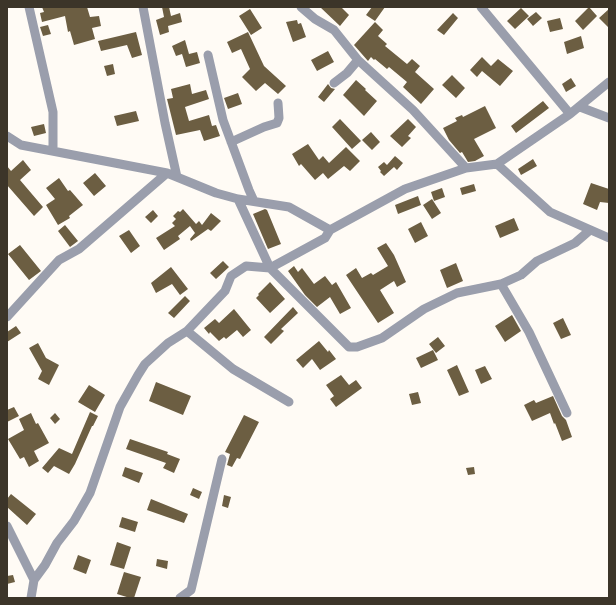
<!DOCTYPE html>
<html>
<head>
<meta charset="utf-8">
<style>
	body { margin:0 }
	#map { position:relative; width:616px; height:605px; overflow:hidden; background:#fffbf5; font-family:"Fira Sans Condensed",sans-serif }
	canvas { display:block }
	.frame { position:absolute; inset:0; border:8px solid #3c3529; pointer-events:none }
</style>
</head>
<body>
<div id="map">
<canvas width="616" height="605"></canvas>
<div class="frame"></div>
</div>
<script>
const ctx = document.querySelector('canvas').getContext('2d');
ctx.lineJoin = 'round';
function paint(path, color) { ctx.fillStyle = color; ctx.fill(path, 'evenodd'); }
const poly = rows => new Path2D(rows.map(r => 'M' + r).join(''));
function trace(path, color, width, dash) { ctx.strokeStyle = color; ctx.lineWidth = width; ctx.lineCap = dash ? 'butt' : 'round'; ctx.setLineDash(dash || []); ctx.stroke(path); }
paint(poly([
	[42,7,87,7,90,17,99,16,101,26,92,28,95,39,74,45,70,31,68,32,65,16,42,22,40,13,44,12],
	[162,7,169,7,171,16,180,13,182,22,168,26,169,32,160,35,156,20,164,17],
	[320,7,341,7,349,15,340,26],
	[372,7,385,7,375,21,366,15],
	[589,7,597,16,583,30,575,21],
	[521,8,529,16,515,29,507,21],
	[250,9,262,28,251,35,239,16],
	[609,9,609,28,599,18],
	[536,12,542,18,533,26,527,19],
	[453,13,458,18,444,35,437,30],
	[560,18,563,29,550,32,547,21],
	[297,20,298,24,301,23,306,37,293,42,286,22],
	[375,22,383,30,378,36,387,44,385,46,407,64,412,59,420,66,415,72,434,89,421,104,403,87,407,82,389,67,387,69,375,59,374,60,371,57,368,61,354,45],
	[48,25,51,34,43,36,40,27],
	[136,32,142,55,132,58,127,45,101,51,98,41],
	[248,32,264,66,286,86,278,94,265,83,256,91,242,77,250,69,241,49,232,53,227,42],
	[581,36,584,48,567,54,564,42],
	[185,40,189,54,197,52,200,63,186,67,182,54,176,56,172,46],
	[328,51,334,62,317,71,311,60],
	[482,57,491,66,498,59,513,71,500,86,482,71,477,77,470,70],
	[113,64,115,74,107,76,104,66],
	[452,75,465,88,456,98,442,85],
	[571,78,576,86,566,92,562,84],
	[356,80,366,89,365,90,377,101,364,116,343,95],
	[190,84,192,94,206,90,209,99,185,107,189,121,209,115,212,126,216,125,220,136,204,141,200,130,176,135,167,99,173,98,171,89],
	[328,84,331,88,335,89,324,102,318,97],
	[238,93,242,104,228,109,224,98],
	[543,101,549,108,516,133,511,126],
	[485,106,496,128,474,139,484,156,475,161,468,162,462,152,460,153,449,140,443,128,457,121,455,118,462,115,463,117],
	[136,111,139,121,117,126,114,116],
	[340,119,361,141,352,149,332,127],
	[408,119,416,127,408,136,411,138,402,147,390,136],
	[44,124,46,133,34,136,31,127],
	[371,132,380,142,372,150,362,140],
	[308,144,319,160,323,156,329,163,346,147,360,161,350,171,344,166,328,179,323,173,315,180,301,164,299,166,292,154],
	[395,156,403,163,397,170,394,167,384,176,380,172,381,171,378,167,384,162,387,165],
	[533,159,537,166,521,175,518,169],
	[23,160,31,170,20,180,43,207,34,216,7,185,7,166,11,171],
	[95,173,106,186,94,196,83,183],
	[59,178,68,191,70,190,83,205,69,216,70,218,58,225,46,205,55,199,46,188],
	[591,183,609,189,609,203,600,202,597,210,583,204],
	[474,184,476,191,462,195,460,188],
	[442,188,445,197,434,201,431,192],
	[418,196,421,205,398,214,395,205],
	[432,199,441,213,432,219,423,205],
	[183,209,196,224,199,221,202,225,211,213,221,221,211,231,208,229,191,241,190,239,195,233,190,226,178,236,180,239,164,250,156,238,175,226,172,223,176,219,173,216,178,211,180,212],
	[265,209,267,210,281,244,268,249,253,214],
	[153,210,158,216,151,223,145,217],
	[514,218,519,230,500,238,495,226],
	[421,222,428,236,415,243,408,229],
	[65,225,78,241,70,247,58,231],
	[129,230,140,246,131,253,119,236],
	[386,243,394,255,406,282,397,287,394,281,380,290,394,313,378,323,346,275,356,268,362,278,371,273,373,275,388,266,377,248],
	[20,245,41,271,29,280,8,254],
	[223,261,229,267,216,279,210,273],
	[456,263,463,281,447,288,440,270],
	[294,266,298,272,302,268,314,284,325,276,332,285,336,282,351,308,340,314,330,297,317,307,305,295,288,271],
	[171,267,188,289,180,295,172,284,156,293,151,283],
	[270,282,285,299,270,313,256,298,259,295,258,294],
	[185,296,190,301,174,318,168,313],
	[293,307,298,313,281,329,284,331,271,344,264,337],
	[234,309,251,330,243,337,237,330,226,339,224,337,219,341,210,332,209,334,204,328,215,319,219,323],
	[512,315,521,331,505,342,495,326],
	[563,318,571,335,561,339,553,323],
	[16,326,21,333,7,342,7,332],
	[438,337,445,346,436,353,429,344],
	[319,341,328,352,329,350,336,359,320,370,312,359,303,368,296,360],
	[38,343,46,358,59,365,49,385,38,379,42,371,29,348],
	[433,350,438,360,421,368,416,358],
	[457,365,469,392,459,396,447,370],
	[485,366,492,379,481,384,475,370],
	[341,375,349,385,356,380,362,388,336,407,330,399,334,396,326,385],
	[156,382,191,396,183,415,149,401],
	[89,385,105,395,95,412,78,402],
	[418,392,421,403,412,405,409,394],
	[553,396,562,416,566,420,572,437,562,441,555,423,554,424,550,413,532,421,524,405,534,400,536,403],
	[14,407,19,416,7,422,7,410],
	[90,412,98,416,93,426,92,426,75,464,69,474,54,466,48,473,42,468,59,448,72,454],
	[31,413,36,424,38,423,49,443,34,451,39,461,29,467,24,457,20,459,8,439,24,430,19,419],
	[55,413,60,419,55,424,50,418],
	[244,415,259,422,240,459,237,458,232,467,227,465,230,454,225,452],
	[130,439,168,452,167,454,180,459,174,473,163,468,166,463,126,449],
	[125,467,143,473,139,483,122,476],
	[474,467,475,474,468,475,466,468],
	[193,488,202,492,199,499,190,495],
	[11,494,36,514,27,525,7,507,7,499],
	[224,495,231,497,228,508,222,506],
	[151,499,188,514,184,523,147,510],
	[122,517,138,522,135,532,119,527],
	[117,542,131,547,124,569,110,565],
	[78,555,91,560,86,574,73,569],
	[157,559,168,561,167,569,156,566],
	[124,572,141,577,134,598,130,598,117,594],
	[13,575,15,582,7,584,7,576]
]), '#6c5e42');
trace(poly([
	[29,7,53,112,53,151],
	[143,7,165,123,177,177],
	[301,7,315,19,334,30,358,60,347,73,334,83],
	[481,7,570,114],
	[208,55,223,120,249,190,254,201],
	[358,60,413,110,466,168],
	[580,107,609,118],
	[7,136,21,145,167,173,216,193,238,199,289,207,330,230],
	[231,142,264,127,277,123,279,118,278,103],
	[497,164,550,212,609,238],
	[238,199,270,268,349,347,357,347,382,338,424,309,457,293,501,284,521,275,537,261,575,243,590,230],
	[501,284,529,332,567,413],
	[7,317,59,260,79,249,167,173],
	[187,331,233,369,289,402],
	[7,526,34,580],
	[31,598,34,580,45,565,57,543,74,521,90,493,120,407,138,375,145,364,168,343,187,331,225,291,231,276,246,266,270,268,325,238,330,230,405,189,466,168,497,164,570,114,609,82],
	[180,598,191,590,222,459]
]), '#9a9eac', 9);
</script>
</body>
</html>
